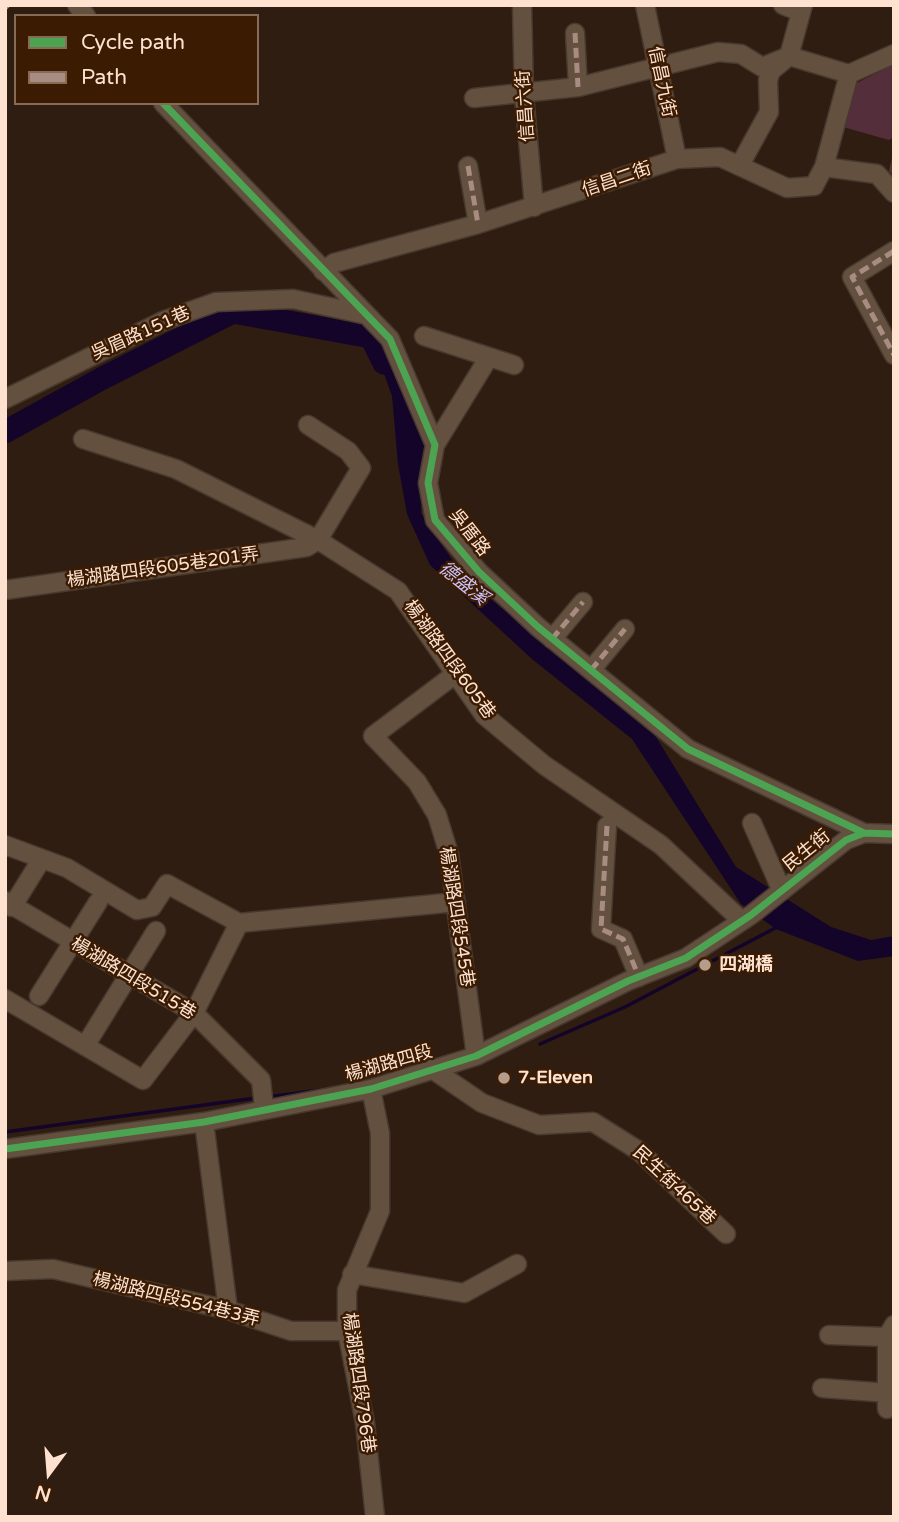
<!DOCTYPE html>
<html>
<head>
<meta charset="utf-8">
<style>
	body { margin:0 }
	#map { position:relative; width:899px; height:1522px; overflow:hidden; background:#2e1d10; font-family:"Varela Round",sans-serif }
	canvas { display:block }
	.frame { position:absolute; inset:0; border:7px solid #fee2cf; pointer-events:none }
	.legend { position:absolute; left:14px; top:14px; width:245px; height:91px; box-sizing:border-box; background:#3b1c03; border:2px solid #896b55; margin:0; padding:9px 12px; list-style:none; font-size:21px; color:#fee2cf }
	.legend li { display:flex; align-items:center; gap:14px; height:35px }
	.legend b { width:35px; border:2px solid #896b55 }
	.north { position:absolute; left:14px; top:1438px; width:70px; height:70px; -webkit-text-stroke:5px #3b1c03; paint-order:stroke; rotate:196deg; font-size:19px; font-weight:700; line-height:28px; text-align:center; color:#fee2cf }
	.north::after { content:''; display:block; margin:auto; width:24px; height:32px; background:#fee2cf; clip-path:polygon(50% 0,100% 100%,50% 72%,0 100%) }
</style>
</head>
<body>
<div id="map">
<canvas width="899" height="1522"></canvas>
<div class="frame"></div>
<ul class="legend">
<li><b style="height:9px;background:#4ca352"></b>Cycle path</li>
<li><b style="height:9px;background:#a88b81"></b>Path</li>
</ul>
<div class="north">N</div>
</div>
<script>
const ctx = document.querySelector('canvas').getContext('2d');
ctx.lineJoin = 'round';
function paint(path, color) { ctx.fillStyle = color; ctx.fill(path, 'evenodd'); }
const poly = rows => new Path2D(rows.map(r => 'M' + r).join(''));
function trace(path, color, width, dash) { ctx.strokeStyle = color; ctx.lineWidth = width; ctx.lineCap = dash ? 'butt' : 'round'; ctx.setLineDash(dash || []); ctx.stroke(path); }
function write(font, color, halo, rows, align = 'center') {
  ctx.font = font + ' "Varela Round","Noto Sans TC",sans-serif'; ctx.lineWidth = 5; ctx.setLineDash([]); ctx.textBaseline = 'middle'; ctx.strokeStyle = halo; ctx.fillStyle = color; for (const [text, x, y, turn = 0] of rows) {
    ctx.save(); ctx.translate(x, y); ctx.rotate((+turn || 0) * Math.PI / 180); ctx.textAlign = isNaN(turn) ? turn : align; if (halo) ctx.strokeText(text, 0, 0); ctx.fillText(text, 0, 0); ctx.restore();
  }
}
paint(poly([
	[894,64,894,137,889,140,843,127,855,84]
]), '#542e3a');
paint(poly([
	[371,337,379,339,424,444,421,513,464,578,648,724,736,867,831,927,871,940,894,936,894,956,858,961,776,929,741,904,632,739,532,659,430,565,407,514,398,464,392,396]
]), '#140429');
trace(poly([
	[540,1044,625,1007,779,926],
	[268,1097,329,1089],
	[5,1132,256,1098]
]), '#140429', 3.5);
trace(poly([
	[5,432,101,379,233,312,371,337,384,363]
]), '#140429', 23);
paint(poly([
	[894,149,894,177,889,171]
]), '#4d372e');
const minor = poly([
	[77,5,86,16],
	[522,5,524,95,534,207],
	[645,5,677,159],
	[783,5,801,12],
	[575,33,578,87],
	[849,74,894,54],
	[474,98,578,87,718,52,741,54,762,67,789,56,849,74],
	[163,103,390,339,435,445,428,483,435,520,479,572,538,627,688,749,864,833],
	[740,165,769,112,768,80,771,71,789,56,803,5],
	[468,166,478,224],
	[824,167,849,74],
	[894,251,852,277,894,355],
	[323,271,334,263,478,224,677,159,720,157,787,188,814,186,824,167,877,174,894,193],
	[424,336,514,365],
	[5,399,163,321,216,302,293,299,367,315],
	[83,439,176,469,318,540,398,591,484,715,544,765,661,845,742,921],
	[435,445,489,357],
	[5,590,307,547,318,540,361,468,348,451,308,425],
	[552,639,583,602],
	[591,670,625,629],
	[454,675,373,736,417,782,437,815,449,854,476,1056],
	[752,823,782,891],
	[607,826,601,929,623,939,639,977],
	[5,845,67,868,137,910,152,907,167,884,239,923],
	[5,901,194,1013,261,1080,264,1108],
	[12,907,38,865],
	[239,923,456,902],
	[39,996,98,902],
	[5,999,143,1080,194,1013,239,923],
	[85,1046,156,931],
	[432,1069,482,1103,539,1125,593,1122,639,1151,726,1234],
	[371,1089,380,1133,380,1211,347,1290,347,1331,365,1423,375,1517],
	[204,1122,228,1310],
	[5,1149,204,1122,371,1089,476,1056,628,981,686,958,751,915,846,840,864,833,894,834],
	[5,1271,53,1269,228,1310,291,1331,347,1331],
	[352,1274,464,1293,517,1264],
	[829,1335,887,1337],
	[822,1388,888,1393],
	[887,1409,887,1337,894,1325]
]);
trace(minor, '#47392f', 21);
trace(minor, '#64503f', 18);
trace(poly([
	[5,8,8,5],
	[575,33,578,87],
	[468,166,478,224],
	[894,251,852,277,894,355],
	[552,639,583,602],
	[591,670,625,629],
	[607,826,601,929,623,939,639,977]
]), '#a88b81', 5, [10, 5]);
trace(poly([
	[163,103,390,339,435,445,428,483,435,520,479,572,538,627,688,749,864,833],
	[5,1149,204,1122,371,1089,476,1056,628,981,686,958,751,915,846,840,864,833,894,834]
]), '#4ca352', 7);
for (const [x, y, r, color] of [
	[705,965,7,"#b59d8c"],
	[504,1078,7,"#b59d8c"]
]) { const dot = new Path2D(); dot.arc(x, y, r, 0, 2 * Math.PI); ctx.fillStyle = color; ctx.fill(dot); trace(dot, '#3b1c03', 2.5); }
write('18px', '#fee2cf', '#3b1c03', [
	["信昌九街",661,82,78],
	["信昌六街",526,106,-94],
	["信昌二街",617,180,-19],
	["吳眉路151巷",141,334,-24],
	["吳厝路",469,533,52],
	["楊湖路四段605巷201弄",163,568,-8],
	["楊湖路四段605巷",449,660,54],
	["民生街",807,851,-39],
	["楊湖路四段545巷",456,917,81],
	["楊湖路四段515巷",133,979,31],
	["楊湖路四段",389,1064,-16],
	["民生街465巷",674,1186,43],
	["楊湖路四段554巷3弄",176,1300,14],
	["楊湖路四段796巷",358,1383,82]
]);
write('bold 18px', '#fee2cf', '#3b1c03', [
	["四湖橋",719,965],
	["7-Eleven",518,1078]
], 'left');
write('italic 19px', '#cfc2fa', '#3b1c03', [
	["德盛溪",463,584,39]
]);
</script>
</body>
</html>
